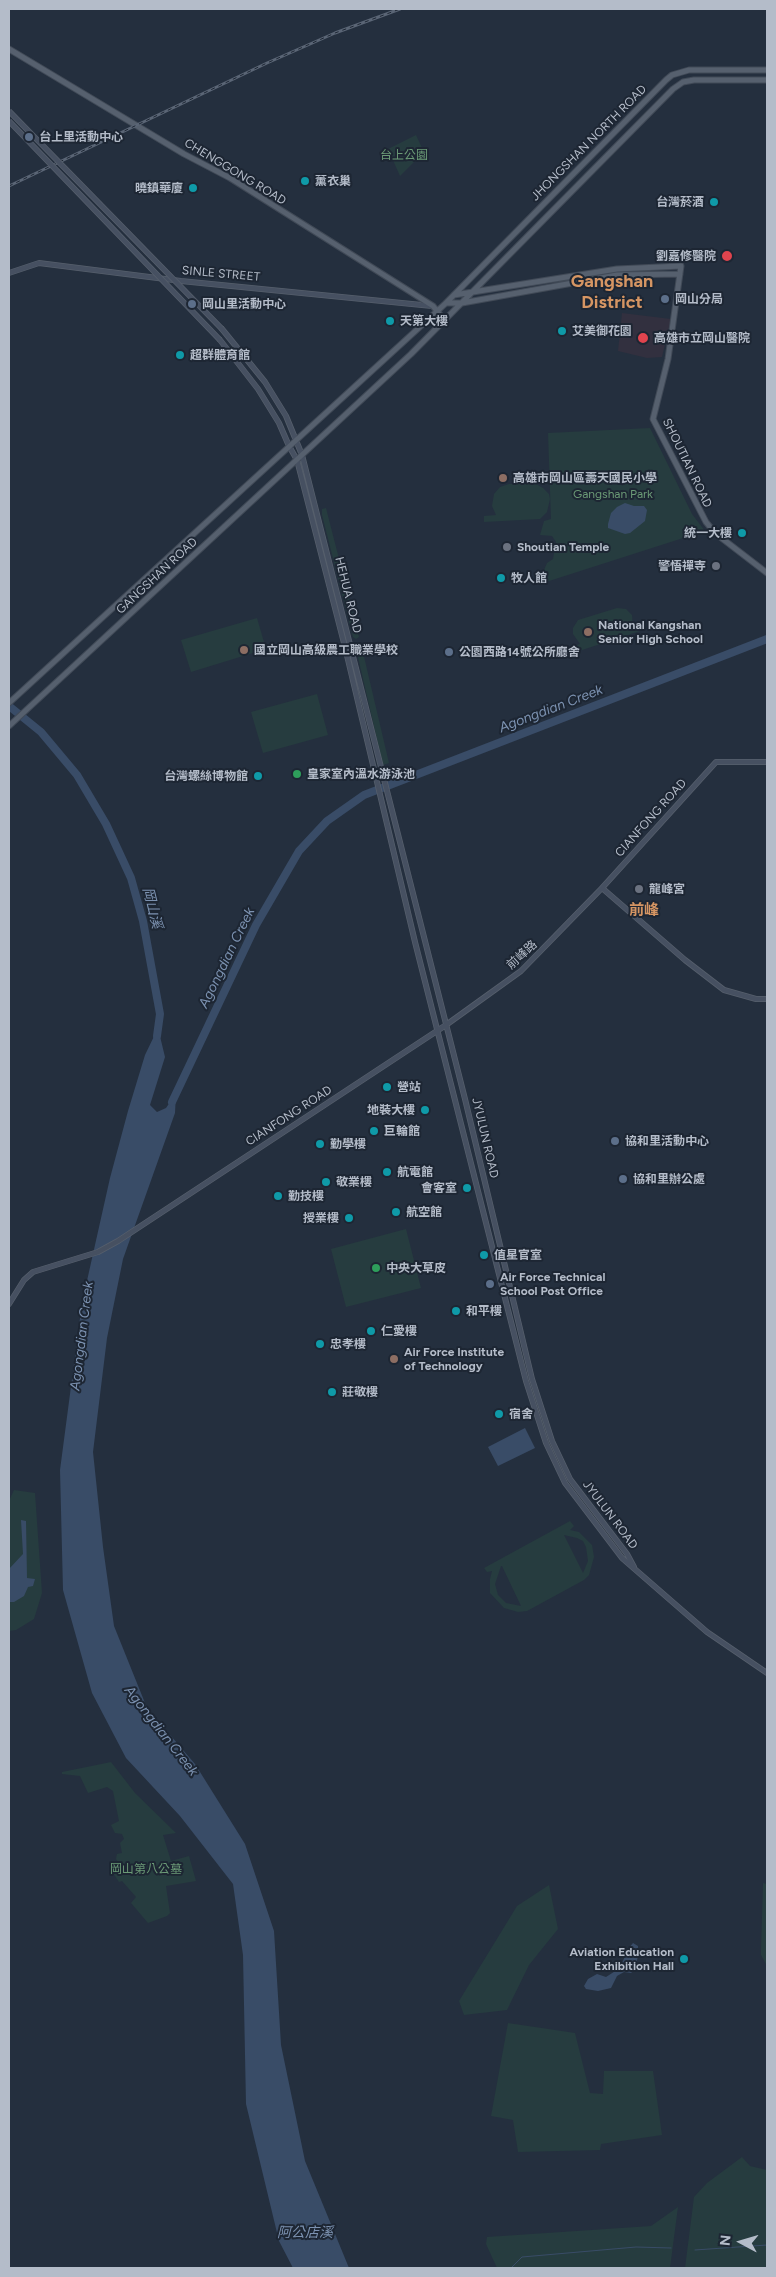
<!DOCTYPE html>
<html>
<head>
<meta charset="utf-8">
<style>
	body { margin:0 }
	#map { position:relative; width:776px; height:2277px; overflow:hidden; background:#242f3e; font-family:Figtree,sans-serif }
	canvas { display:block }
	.frame { position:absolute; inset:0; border:10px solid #b4bcc9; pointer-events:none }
	.north { position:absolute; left:716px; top:2217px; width:50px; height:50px; -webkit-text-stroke:4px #1d2633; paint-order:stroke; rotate:276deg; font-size:14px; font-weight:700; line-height:20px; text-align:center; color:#b4bcc9 }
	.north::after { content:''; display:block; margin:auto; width:18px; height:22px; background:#b4bcc9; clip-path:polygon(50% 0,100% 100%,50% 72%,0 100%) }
</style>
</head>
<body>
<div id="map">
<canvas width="776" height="2277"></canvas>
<div class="frame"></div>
<div class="north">N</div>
</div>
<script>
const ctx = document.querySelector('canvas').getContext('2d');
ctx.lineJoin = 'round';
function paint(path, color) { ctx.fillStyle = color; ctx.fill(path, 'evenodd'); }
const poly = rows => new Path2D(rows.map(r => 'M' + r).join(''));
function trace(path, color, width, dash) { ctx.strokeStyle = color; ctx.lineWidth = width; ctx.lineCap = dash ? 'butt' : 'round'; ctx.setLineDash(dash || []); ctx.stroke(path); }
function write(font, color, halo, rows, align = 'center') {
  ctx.font = font + ' Figtree,"Noto Sans TC",sans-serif'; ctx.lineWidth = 4; ctx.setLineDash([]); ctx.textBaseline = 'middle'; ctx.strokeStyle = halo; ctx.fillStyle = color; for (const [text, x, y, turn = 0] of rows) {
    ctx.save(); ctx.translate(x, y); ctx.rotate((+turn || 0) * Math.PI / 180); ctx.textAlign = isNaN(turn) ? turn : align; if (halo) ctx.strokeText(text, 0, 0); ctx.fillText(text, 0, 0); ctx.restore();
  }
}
paint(poly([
	[622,313,671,319,662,357,647,358,618,351]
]), '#32303f');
paint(poly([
	[416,135,424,152,400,176,388,149],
	[650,428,692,514,705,531,546,582,544,570,547,563,553,559,556,542,552,536,540,535,544,521,551,519,548,433],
	[509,484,536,484,543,488,549,494,550,499,547,512,540,519,484,522,484,516,496,515,492,506,494,494,500,487],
	[326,508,359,637,356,639,353,637,322,515,322,509],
	[617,608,626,609,632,615,633,628,641,625,643,630,573,653,571,647,580,644,573,634,573,628,578,620],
	[257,618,266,649,191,672,181,640],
	[362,648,389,763,383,765,357,653,357,650],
	[317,694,328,735,263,753,251,712],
	[406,1229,421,1288,346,1307,331,1249],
	[14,1490,35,1493,42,1593,34,1619,16,1630,9,1631,9,1501],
	[570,1521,574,1526,570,1530,579,1532,592,1545,594,1557,589,1575,584,1580,527,1611,518,1612,504,1608,490,1593,490,1579,492,1571,487,1572,484,1568],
	[564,1535,577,1538,583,1541,586,1547,588,1561,583,1573],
	[501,1566,502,1566,521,1606,506,1603,498,1595,495,1584],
	[111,1762,135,1793,176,1833,163,1835,171,1861,189,1856,196,1881,166,1886,170,1913,167,1916,148,1923,131,1903,136,1897,122,1881,119,1882,111,1870,120,1865,116,1859,117,1854,122,1853,120,1843,124,1839,122,1834,115,1833,111,1825,119,1821,113,1791,107,1787,88,1793,80,1776,62,1774,62,1772],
	[763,1883,767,1884,767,1966,761,1955,761,1949],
	[549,1885,558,1929,529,1965,507,2010,464,2015,459,2001,517,1906],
	[508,2023,575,2033,590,2093,603,2094,604,2071,653,2071,662,2135,601,2144,600,2150,518,2152,513,2120,491,2116],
	[742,2157,750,2166,767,2170,767,2268,685,2268,694,2197,707,2183],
	[678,2207,670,2268,497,2268,486,2244,487,2237,651,2226]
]), '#263c3f');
paint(poly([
	[625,503,634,506,644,506,647,510,645,521,630,533,625,534,608,528,608,524,611,513,617,507],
	[158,1028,165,1057,150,1105,157,1112,166,1108,176,1093,175,1113,123,1259,107,1338,93,1452,103,1547,114,1626,147,1708,195,1764,245,1844,274,1931,281,2045,305,2161,349,2268,293,2268,279,2241,246,2104,243,1955,233,1884,180,1816,126,1758,92,1693,63,1590,60,1470,82,1303,110,1178,128,1111,145,1055],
	[525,1428,535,1448,498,1466,488,1447],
	[21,1520,26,1521,27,1578,35,1579,33,1586,28,1587,24,1596,14,1602,9,1602,9,1569,23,1554],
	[633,1943,638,1946,638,1956,635,1969,631,1973,624,1972,617,1976,611,1988,598,1991,586,1989,584,1986,588,1979,597,1974,606,1977,620,1968,628,1949]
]), '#394c67');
trace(poly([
	[695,2250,767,2245],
	[511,2268,522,2257,636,2247,671,2248]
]), '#394c67', 1);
trace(poly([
	[9,706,41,732,77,775,106,824,131,878,143,921,160,1014,157,1036],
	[172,1102,256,925,299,851,327,821,364,795,767,639]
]), '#394c67', 8);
const secondary = poly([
	[9,273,39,263,181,281,432,306],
	[222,329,265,382,286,416,302,455,465,1099,532,1379,552,1441,570,1479,627,1554,634,1567],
	[220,340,258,389,279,423,289,446,297,460,345,647,415,942,526,1381,546,1443,565,1483,622,1558,707,1632,767,1673],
	[602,888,685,960,724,990,756,999,767,999],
	[9,1304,24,1280,33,1272,98,1252,118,1241,446,1025,521,971,602,888,716,762,767,762]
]);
const primary = poly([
	[9,49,184,154,230,178,433,306,444,320],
	[454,295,617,269,681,266,668,359,653,419,706,522,715,533,767,573],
	[446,303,462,303,617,275,680,274],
	[9,703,446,303,666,80,672,75,689,70,767,70],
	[9,726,411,354,673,89,683,82,694,80,767,80]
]);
trace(secondary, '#565f6c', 6);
trace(primary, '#414a57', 7);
trace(secondary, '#465061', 4.5);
trace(primary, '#56606e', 5);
const rail = poly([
	[9,186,267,63,335,33,400,9]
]);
trace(rail, '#5a6575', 3);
trace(rail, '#1d2633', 1, [4]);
const secondaryBridge = poly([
	[9,111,222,329],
	[9,121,220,340]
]);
trace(secondaryBridge, '#565f6c', 6, []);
trace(secondaryBridge, '#465061', 4.5);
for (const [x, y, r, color] of [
	[29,137,5,"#5c6f8a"],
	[305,181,5,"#0f9aa8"],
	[193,188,5,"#0f9aa8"],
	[714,202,5,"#0f9aa8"],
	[727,256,6,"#e0444e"],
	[665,299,5,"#5c6f8a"],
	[192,304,5,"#5c6f8a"],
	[390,321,5,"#0f9aa8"],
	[562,331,5,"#0f9aa8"],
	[643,338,6,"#e0444e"],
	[180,355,5,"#0f9aa8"],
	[503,478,5,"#8d6e63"],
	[742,533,5,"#0f9aa8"],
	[507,547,5,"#6b7280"],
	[716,566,5,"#6b7280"],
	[501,578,5,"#0f9aa8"],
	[588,632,5,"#8d6e63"],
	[244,650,5,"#8d6e63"],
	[449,652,5,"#5c6f8a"],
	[297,774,5,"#2e9e5b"],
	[258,776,5,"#0f9aa8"],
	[639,889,5,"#6b7280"],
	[387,1087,5,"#0f9aa8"],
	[425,1110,5,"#0f9aa8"],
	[374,1131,5,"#0f9aa8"],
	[615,1141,5,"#5c6f8a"],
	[320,1144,5,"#0f9aa8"],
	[387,1172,5,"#0f9aa8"],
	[623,1179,5,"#5c6f8a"],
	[326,1182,5,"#0f9aa8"],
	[467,1188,5,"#0f9aa8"],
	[278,1196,5,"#0f9aa8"],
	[396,1212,5,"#0f9aa8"],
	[349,1218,5,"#0f9aa8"],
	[484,1255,5,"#0f9aa8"],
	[376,1268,5,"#2e9e5b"],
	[490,1284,5,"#5c6f8a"],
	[456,1311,5,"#0f9aa8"],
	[371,1331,5,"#0f9aa8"],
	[320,1344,5,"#0f9aa8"],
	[394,1359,5,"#8d6e63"],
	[332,1392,5,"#0f9aa8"],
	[499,1414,5,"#0f9aa8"],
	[684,1959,5,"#0f9aa8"]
]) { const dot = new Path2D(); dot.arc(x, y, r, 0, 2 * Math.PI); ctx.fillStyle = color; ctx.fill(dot); trace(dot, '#1d2633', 2); }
write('bold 12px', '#b4bcc9', '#1d2633', [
	["台上里活動中心",39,137],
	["薰衣巢",315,181],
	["曉鎮華廈",183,188,"right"],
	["台灣菸酒",704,202,"right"],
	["劉嘉修醫院",716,256,"right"],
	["岡山分局",675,299],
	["岡山里活動中心",202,304],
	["天第大樓",400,321],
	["艾美御花園",572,331],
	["高雄市立岡山醫院",654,338],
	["超群體育館",190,355],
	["高雄市岡山區壽天國民小學",513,478],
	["統一大樓",732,533,"right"],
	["Shoutian Temple",517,547],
	["警悟禪寺",706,566,"right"],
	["牧人館",511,578],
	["National Kangshan",598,625],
	["Senior High School",598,639],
	["國立岡山高級農工職業學校",254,650],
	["公園西路14號公所廳舍",459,652],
	["皇家室內溫水游泳池",307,774],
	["台灣螺絲博物館",248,776,"right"],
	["龍峰宮",649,889],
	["營站",397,1087],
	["地裝大樓",415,1110,"right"],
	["巨輪館",384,1131],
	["協和里活動中心",625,1141],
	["勤學樓",330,1144],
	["航電館",397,1172],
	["協和里辦公處",633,1179],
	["敬業樓",336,1182],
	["會客室",457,1188,"right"],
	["勤技樓",288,1196],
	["航空館",406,1212],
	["授業樓",339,1218,"right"],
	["值星官室",494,1255],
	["中央大草皮",386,1268],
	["Air Force Technical",500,1277],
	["School Post Office",500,1291],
	["和平樓",466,1311],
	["仁愛樓",381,1331],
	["忠孝樓",330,1344],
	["Air Force Institute",404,1352],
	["of Technology",404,1366],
	["莊敬樓",342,1392],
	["宿舍",509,1414],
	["Aviation Education",674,1952,"right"],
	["Exhibition Hall",674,1966,"right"]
], 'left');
write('12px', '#b4bcc9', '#1d2633', [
	["JHONGSHAN NORTH ROAD",589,143,-45],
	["CHENGGONG ROAD",235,172,31],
	["SINLE STREET",221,274,5],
	["SHOUTIAN ROAD",687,463,64],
	["GANGSHAN ROAD",157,576,-43],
	["HEHUA ROAD",348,595,76],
	["CIANFONG ROAD",651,818,-48],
	["前峰路",522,955,-42],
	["CIANFONG ROAD",289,1116,-33],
	["JYULUN ROAD",485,1138,77],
	["JYULUN ROAD",610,1515,53]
]);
write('12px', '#6b9a76', '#1d2633', [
	["台上公園",404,155],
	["Gangshan Park",613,494],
	["岡山第八公墓",146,1869]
]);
write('italic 14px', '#7c92b1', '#1d2633', [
	["Agongdian Creek",551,709,-21],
	["岡山溪",152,908,76],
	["Agongdian Creek",227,958,-64],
	["Agongdian Creek",82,1336,-83],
	["Agongdian Creek",161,1731,52],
	["阿公店溪",305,2233]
]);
write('bold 15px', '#d59563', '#1d2633', [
	["前峰",644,911]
]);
write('bold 18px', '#d59563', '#1d2633', [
	["Gangshan",612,282],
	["District",612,303]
]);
</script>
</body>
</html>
